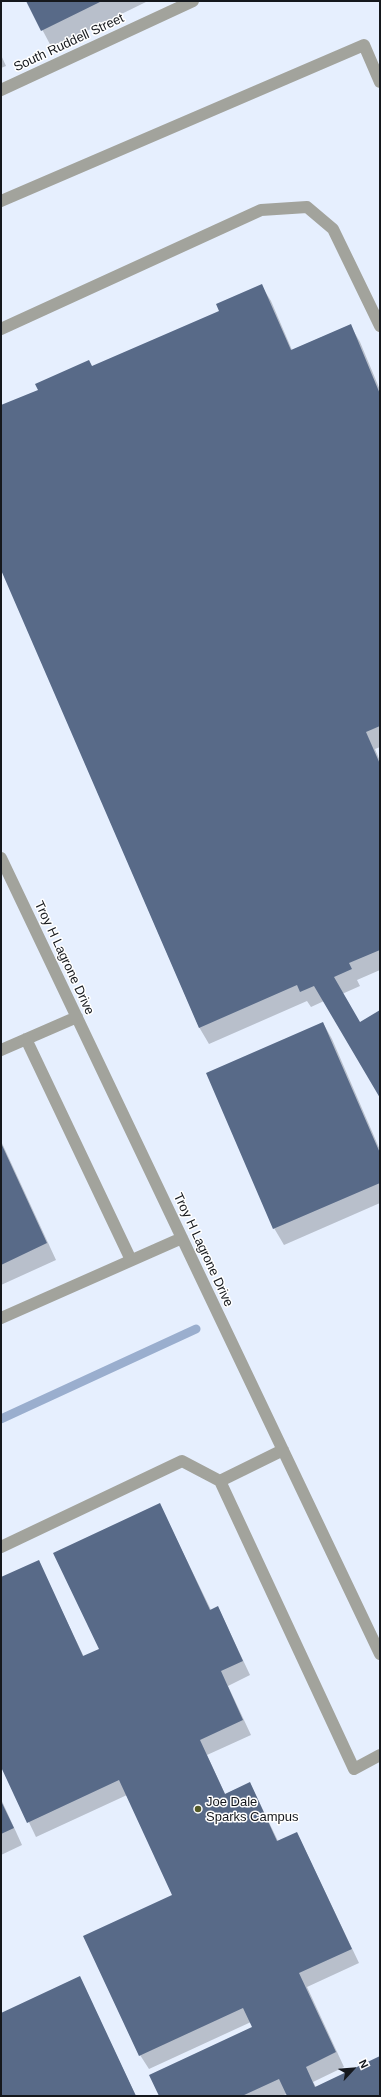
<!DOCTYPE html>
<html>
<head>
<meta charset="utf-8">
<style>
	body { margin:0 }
	#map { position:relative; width:381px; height:2097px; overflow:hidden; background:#e6effe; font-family:Helvetica,sans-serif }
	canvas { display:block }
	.frame { position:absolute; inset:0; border:2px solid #15181d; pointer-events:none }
	.north { position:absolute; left:333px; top:2049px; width:40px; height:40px; -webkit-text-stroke:3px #fff; paint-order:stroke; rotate:64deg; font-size:11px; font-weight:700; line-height:16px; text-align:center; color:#15181d }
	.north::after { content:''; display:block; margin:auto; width:14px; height:18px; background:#15181d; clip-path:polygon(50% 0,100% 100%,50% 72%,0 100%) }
</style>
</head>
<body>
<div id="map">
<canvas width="381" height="2097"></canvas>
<div class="frame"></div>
<div class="north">N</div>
</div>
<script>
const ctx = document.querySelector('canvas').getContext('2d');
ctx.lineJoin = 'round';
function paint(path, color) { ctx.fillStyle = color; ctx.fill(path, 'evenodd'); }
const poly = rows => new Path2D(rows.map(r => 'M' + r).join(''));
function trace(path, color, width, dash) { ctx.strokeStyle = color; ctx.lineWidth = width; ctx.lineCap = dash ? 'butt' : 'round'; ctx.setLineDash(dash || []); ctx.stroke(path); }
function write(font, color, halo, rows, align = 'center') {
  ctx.font = font + ' Helvetica,sans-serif'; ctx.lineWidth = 3; ctx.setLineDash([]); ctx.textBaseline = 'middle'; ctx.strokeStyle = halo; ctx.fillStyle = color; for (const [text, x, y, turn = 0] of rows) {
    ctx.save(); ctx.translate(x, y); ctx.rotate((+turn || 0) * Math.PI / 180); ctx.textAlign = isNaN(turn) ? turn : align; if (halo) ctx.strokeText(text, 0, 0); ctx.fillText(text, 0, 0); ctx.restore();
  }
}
paint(poly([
	[27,1,148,1,52,48],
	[1,55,6,66,1,68],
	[261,285,271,301,292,350,350,325,360,342,380,390,380,747,375,749,380,761,380,970,357,980,360,986,342,994,360,1023,380,1011,380,1096,324,1001,311,1007,307,1001,209,1044,199,1027,1,568,1,407,221,312],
	[323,1023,332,1039,380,1150,380,1203,284,1245,274,1228],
	[1,1141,56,1260,1,1285],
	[160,1505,211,1610,218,1607,250,1675,228,1686,251,1735,207,1755,225,1794,250,1783,278,1841,297,1833,359,1963,307,1987,344,2067,313,2082,316,2087,380,2057,380,2096,288,2096,287,2094,281,2096,160,2096,253,2028,251,2022,149,2069,140,2055,174,1895,127,1795,36,1837,1,1764,1,1579,38,1561,84,1657,100,1650],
	[1,1799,22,1845,1,1855],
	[79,1977,136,2096,3,2096,1,2091,1,2014]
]), '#0003');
trace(poly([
	[1,1419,196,1329]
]), '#9aaece', 9);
paint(poly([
	[26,1,102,1,41,31],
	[262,284,291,350,351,324,380,394,380,726,366,732,380,764,380,950,349,963,352,969,334,977,360,1022,380,1010,380,1098,314,986,300,992,297,985,199,1028,1,570,1,405,38,390,35,384,89,360,92,366,219,311,216,304],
	[323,1022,380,1153,380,1183,273,1229,206,1073],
	[1,1143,47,1243,1,1265],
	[160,1503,210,1610,218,1606,243,1661,221,1671,243,1720,200,1740,225,1794,250,1782,277,1841,297,1832,352,1949,299,1973,336,2052,306,2067,315,2087,380,2056,380,2096,287,2096,279,2079,242,2096,159,2096,149,2075,252,2027,243,2008,139,2056,83,1936,172,1895,119,1780,27,1823,1,1767,1,1577,39,1560,83,1656,99,1649,53,1553],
	[1,1801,14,1828,1,1834],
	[80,1976,136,2096,2,2096,1,2013]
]), '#586a88');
trace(poly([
	[1,201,364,45,380,82],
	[1,329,261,210,307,207,333,229,380,326],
	[1,858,380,1654],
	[26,1039,131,1260],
	[1,1050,77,1017],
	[1,1318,182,1238],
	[283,1450,220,1481,354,1769,380,1755],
	[1,1547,182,1461,220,1481]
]), '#a2a39c', 12);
trace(poly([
	[1,90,193,1]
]), '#a2a39c', 12);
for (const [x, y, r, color] of [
	[198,1809,4,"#555b29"]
]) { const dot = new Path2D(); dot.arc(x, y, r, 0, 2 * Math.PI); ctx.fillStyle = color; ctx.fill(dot); trace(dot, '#fff', 1.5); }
write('13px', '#15181d', '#fff', [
	["South Ruddell Street",69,43,-25],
	["Troy H Lagrone Drive",64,958,65],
	["Troy H Lagrone Drive",203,1250,65]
]);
write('13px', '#15181d', '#fff', [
	["Joe Dale",206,1802],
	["Sparks Campus",206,1817]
], 'left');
</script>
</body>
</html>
